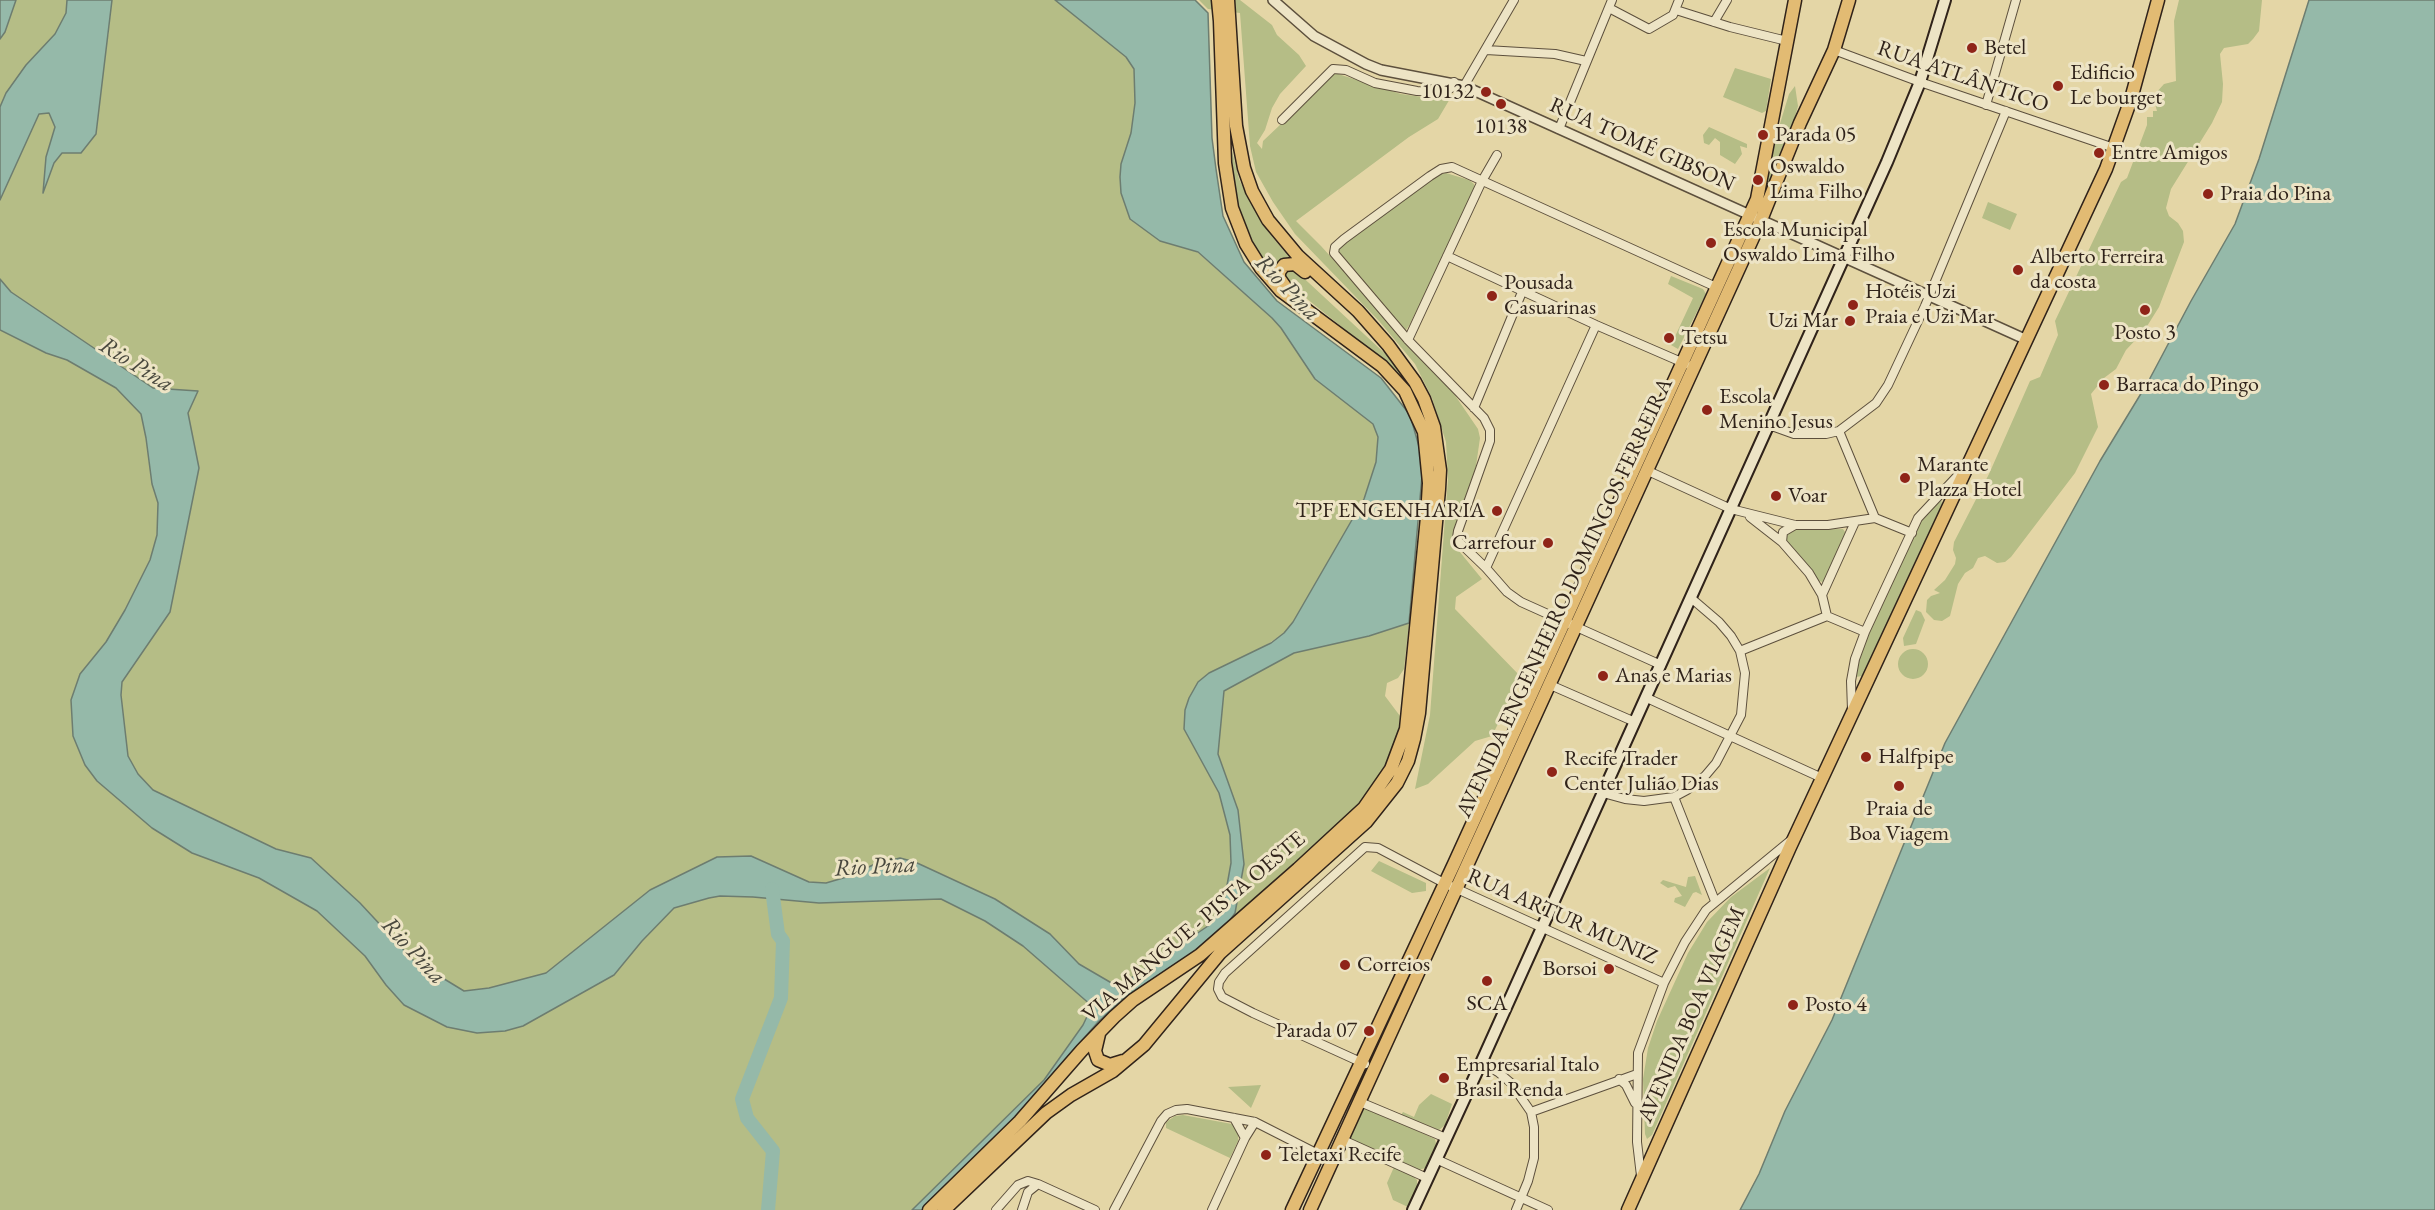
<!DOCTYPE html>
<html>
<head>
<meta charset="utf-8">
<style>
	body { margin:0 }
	canvas { display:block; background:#e4d6a6 }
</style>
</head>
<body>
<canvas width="2435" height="1210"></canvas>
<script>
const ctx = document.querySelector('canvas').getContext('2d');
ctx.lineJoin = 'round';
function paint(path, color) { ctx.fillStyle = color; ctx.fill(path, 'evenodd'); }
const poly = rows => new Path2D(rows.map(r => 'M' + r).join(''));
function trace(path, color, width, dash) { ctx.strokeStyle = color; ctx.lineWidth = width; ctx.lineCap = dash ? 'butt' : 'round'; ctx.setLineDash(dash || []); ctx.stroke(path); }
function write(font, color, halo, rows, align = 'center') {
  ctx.font = font + ' "EB Garamond",serif'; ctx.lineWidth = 6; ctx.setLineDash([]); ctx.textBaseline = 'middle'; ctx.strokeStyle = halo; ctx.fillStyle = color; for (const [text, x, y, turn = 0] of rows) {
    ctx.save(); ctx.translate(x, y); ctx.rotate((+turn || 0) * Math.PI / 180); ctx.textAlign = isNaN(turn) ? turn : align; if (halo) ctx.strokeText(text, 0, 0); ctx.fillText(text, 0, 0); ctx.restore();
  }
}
paint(poly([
	[0,0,67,0,66,13,55,34,26,65,6,93,0,107],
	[112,0,1055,0,1126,57,1134,69,1135,103,1131,133,1121,164,1120,177,1121,193,1130,219,1160,241,1197,252,1272,318,1281,328,1315,379,1373,424,1378,437,1376,462,1364,499,1293,622,1284,633,1259,650,1184,729,1219,793,1230,835,1231,863,1224,902,1208,926,1121,984,1115,985,1079,964,1050,934,995,899,942,874,875,864,850,876,826,883,809,882,751,856,717,857,650,890,546,973,489,988,464,991,413,960,360,903,311,858,276,849,153,790,138,775,128,756,121,695,122,682,170,612,195,486,188,413,197,392,153,388,11,292,0,279,0,200,39,114,49,113,56,127,46,157,44,190,54,163,62,153,81,153,108,37],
	[1199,0,1240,0,1272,25,1277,35,1299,55,1306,66,1280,94,1272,108,1265,130,1257,143,1262,149,1263,141,1335,73,1401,94,1436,99,1451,97,1438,119,1409,137,1296,221,1321,246,1450,388,1478,429,1480,438,1476,466,1453,535,1459,551,1482,579,1456,597,1455,609,1521,677,1492,736,1475,741,1428,784,1415,789,1430,715,1448,479,1446,442,1432,398,1415,364,1379,321,1295,234,1273,202,1256,172,1250,146,1240,13,1208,9],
	[2179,0,2262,0,2259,31,2253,39,2248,44,2224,48,2220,54,2223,84,2222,102,2212,123,2171,189,2166,208,2169,216,2178,223,2183,231,2184,242,2159,307,2144,331,2126,350,2116,369,2104,378,2091,394,2098,427,2075,473,2011,557,2005,562,1997,563,1985,556,1978,558,1973,568,1965,573,1958,584,1950,616,1942,621,1934,620,1926,612,1927,600,1931,596,1940,593,1934,590,1945,580,1955,564,1956,558,1953,550,1954,542,1989,474,2030,381,2040,377,2058,335,2055,321,2121,182,2127,178,2147,125,2147,117,2153,117,2153,111,2157,111,2154,100,2155,94,2164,84,2176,81,2174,21],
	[1735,68,1771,79,1766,111,1762,113,1723,97],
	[1795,86,1798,106,1788,143,1761,205,1775,140,1789,94],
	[1709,127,1747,144,1747,148,1740,146,1742,154,1735,164,1720,155,1720,142,1715,138,1709,145,1704,143,1703,135],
	[1229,139,1239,179,1247,196,1269,233,1289,257,1278,262,1271,274,1255,250,1238,211,1231,168],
	[1446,173,1469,180,1474,184,1475,189,1410,324,1406,330,1402,331,1337,254,1338,248,1438,175],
	[1988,202,2017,214,2010,230,1982,218],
	[1289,268,1295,270,1392,360,1412,389,1422,412,1427,426,1415,397,1396,371,1285,281,1285,272],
	[1671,276,1703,289,1706,294,1678,349,1671,345,1693,298,1668,284],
	[0,330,46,353,67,360,116,388,141,414,146,438,152,484,158,503,157,535,150,560,125,610,106,642,80,674,71,700,73,736,85,765,97,781,152,828,192,853,259,878,317,911,365,956,386,985,404,1005,447,1026,477,1033,505,1031,523,1026,614,975,642,941,674,908,709,898,720,896,753,897,819,903,941,899,985,921,1023,946,1092,1006,1083,1025,1044,1080,912,1210,0,1210],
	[1941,499,1942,504,1862,676,1856,677,1858,657,1864,642,1919,524,1926,513],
	[1843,529,1847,535,1825,581,1822,582,1817,580,1785,538,1786,533,1793,530],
	[1916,610,1921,612,1925,620,1916,644,1904,646,1903,638],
	[1409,623,1404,669,1398,678,1387,683,1385,696,1400,716,1398,736,1380,778,1343,823,1225,927,1244,864,1218,754,1224,691,1294,653,1369,636],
	'1898 664a15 15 0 1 1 30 0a15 15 0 1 1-30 0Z',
	[1379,861,1426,883,1426,891,1412,893,1371,871],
	[1770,868,1652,1135,1647,1139,1645,1134,1643,1079,1648,1048,1657,1021,1688,953,1707,922,1731,897],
	[1695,876,1702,895,1696,892,1693,893,1685,907,1674,902,1675,898,1682,896,1675,886,1668,888,1660,883,1663,880,1686,887,1688,877],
	[1261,1085,1251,1108,1228,1087],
	[1431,1094,1452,1104,1445,1125,1439,1130,1401,1115,1403,1112,1414,1117,1419,1105],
	[1367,1108,1435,1139,1436,1144,1425,1168,1419,1170,1351,1139,1349,1136,1359,1110],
	[1183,1115,1232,1124,1239,1131,1238,1141,1230,1158,1166,1128,1166,1123,1169,1120,1175,1116],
	[1394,1167,1409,1173,1417,1180,1417,1186,1408,1207,1393,1200,1387,1183]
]), '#b5bd86');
const water = poly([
	[0,0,16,0,5,32,0,39,0,0],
	[67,0,112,0,96,134,81,153,62,153,54,163,43,193,46,157,55,127,49,113,39,114,0,200,0,107,6,93,26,65,55,34,66,13,67,0],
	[1055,0,1195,0,1208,13,1212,138,1216,169,1223,216,1244,262,1277,301,1381,378,1410,415,1420,450,1422,476,1409,623,1369,636,1294,653,1224,691,1218,754,1238,810,1244,864,1235,913,1225,927,1194,952,1123,999,1098,1022,1008,1125,923,1210,912,1210,1044,1080,1083,1025,1092,1006,1023,946,985,921,941,899,819,903,753,897,720,896,709,898,674,908,642,941,614,975,523,1026,505,1031,477,1033,447,1027,404,1005,386,985,365,956,317,911,259,878,192,853,152,828,97,781,85,765,73,736,71,700,80,674,106,642,125,610,150,560,157,535,158,503,152,484,146,438,141,414,116,388,67,360,46,353,0,330,0,279,11,292,153,388,198,391,188,413,199,468,170,612,122,682,121,695,128,756,138,774,153,790,276,849,311,858,360,903,413,960,464,991,489,988,546,973,650,890,717,857,751,856,809,882,826,883,850,876,875,864,900,858,915,862,995,899,1050,934,1079,964,1115,985,1122,984,1208,926,1224,902,1231,863,1230,835,1219,793,1184,729,1185,710,1189,698,1198,682,1209,673,1271,643,1284,633,1293,622,1364,499,1376,462,1378,437,1373,424,1315,379,1281,328,1272,318,1198,252,1160,241,1130,219,1121,193,1120,177,1121,164,1131,133,1135,103,1134,69,1126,57,1055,0],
	[2309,0,2435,0,2435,1210,1740,1210,1759,1174,1785,1111,1832,1020,1945,743,2100,461,2148,382,2191,301,2235,224,2259,159,2309,0]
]);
paint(water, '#95b9a9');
trace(water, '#6d7d70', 1.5);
trace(poly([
	[768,1210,773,1151,747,1118,742,1099,781,998,783,941,778,934,772,889]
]), '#95b9a9', 14);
const minor = poly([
	[1609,8,1649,29,1673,15,1679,0],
	[1676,10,1730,27,1787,41],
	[1714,22,1727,0],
	[1486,50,1555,54,1586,61],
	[1834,50,1920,82,2114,148],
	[1464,86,1514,0],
	[1986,105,2016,0],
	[1282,120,1333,69,1346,70,1375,83,1417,91,1444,92,1453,87,1454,82],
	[1559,129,1612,0],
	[1447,256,1596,325,1686,364],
	[1408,340,1482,181,1497,155],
	[1474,408,1522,292],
	[1769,425,1794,434,1826,434,1839,431,1876,403,1888,385,1925,306,2006,111],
	[1839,431,1875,518,1912,533],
	[1646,470,1731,509,1795,525,1828,525,1875,518],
	[1750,517,1782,542,1809,573,1822,595,1827,616],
	[1782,542,1783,532,1795,525],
	[1486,568,1596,325],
	[1822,595,1855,522],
	[1827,616,1865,632],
	[1740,651,1827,616],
	[1661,665,1521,602,1507,592,1486,568,1460,543,1457,538,1458,531,1490,441,1490,430,1484,418,1408,340,1334,253,1335,247,1344,239,1430,176,1441,169,1452,167,1716,287],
	[1548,684,1635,722],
	[1647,698,1822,778],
	[1852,710,1851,681,1855,659,1865,632,1918,518,1962,471],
	[1603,793,1625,799,1644,801,1674,797,1687,790,1705,776,1716,763,1741,715,1745,673,1740,651,1731,636,1719,622,1691,598],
	[1674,797,1715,901],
	[1481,1063,1498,1072,1511,1083,1531,1112,1534,1127,1534,1158,1528,1181,1516,1210],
	[1365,1064,1253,1013,1222,997,1218,989,1219,982,1225,973,1365,847,1378,848,1444,883,1664,983],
	[1619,1079,1626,1085,1635,1103],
	[1360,1102,1446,1138],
	[1531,1112,1637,1074],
	[1234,1118,1245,1138],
	[1343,1140,1427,1178],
	[1436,1159,1548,1210],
	[1641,1176,1637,1142,1638,1053,1664,983,1685,942,1706,910,1791,840],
	[996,1210,1018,1185,1028,1181,1038,1184],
	[1022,1210,1028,1192,1038,1184,1095,1210],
	[1114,1210,1161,1121,1167,1114,1176,1110,1187,1109,1255,1122,1318,1154],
	[1212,1210,1245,1138,1255,1122]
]);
const tertiary = poly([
	[1273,0,1314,36,1366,64,1381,70,1464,86,2027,340]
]);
const secondary = poly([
	[1413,1210,1481,1063,1887,162,1920,82,1945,0]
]);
const primary = poly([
	[1286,288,1279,278,1279,272,1284,265,1295,264,1305,272],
	[1099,1034,1095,1051,1098,1060,1110,1065,1123,1061],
	[929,1210,1020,1121,1082,1050,1114,1017,1133,1000,1200,955,1298,869,1364,808,1391,769,1406,729,1427,517,1429,483,1424,432,1405,391,1382,366,1281,291,1261,268,1246,244,1232,208,1225,163,1220,21,1218,0],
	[944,1210,1046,1113,1071,1095,1113,1071,1144,1045,1220,953,1366,822,1397,783,1408,761,1414,739,1419,713,1439,489,1440,470,1434,427,1424,399,1415,382,1388,345,1358,311,1298,256,1268,220,1252,191,1244,168,1236,126,1228,0],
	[1292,1210,1454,864,1757,199,1795,0],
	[1310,1210,1761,220,1800,123,1834,50,1849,0],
	[1628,1210,1790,847,2106,169,2131,99,2158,0]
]);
trace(minor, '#5d503d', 10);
trace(tertiary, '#5d503d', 12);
trace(secondary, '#30231a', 14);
trace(primary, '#30231a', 15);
trace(minor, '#ede4c5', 8);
trace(tertiary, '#ede4c5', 9);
trace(secondary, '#ede4c5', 10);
trace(primary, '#e2bb73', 12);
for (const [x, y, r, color] of [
	[1972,48,6,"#8f2418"],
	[2058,86,6,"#8f2418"],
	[1486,92,6,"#8f2418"],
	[1501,104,6,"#8f2418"],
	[1763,135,6,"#8f2418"],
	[2099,153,6,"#8f2418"],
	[1758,180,6,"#8f2418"],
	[2208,194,6,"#8f2418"],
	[1711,243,6,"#8f2418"],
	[2018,270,6,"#8f2418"],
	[1492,296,6,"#8f2418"],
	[1853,305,6,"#8f2418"],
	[2145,310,6,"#8f2418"],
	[1850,321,6,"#8f2418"],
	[1669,338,6,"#8f2418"],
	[2104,385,6,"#8f2418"],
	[1707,410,6,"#8f2418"],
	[1905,478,6,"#8f2418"],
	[1776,496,6,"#8f2418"],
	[1497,511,6,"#8f2418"],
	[1548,543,6,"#8f2418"],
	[1603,676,6,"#8f2418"],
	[1866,757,6,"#8f2418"],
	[1552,772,6,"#8f2418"],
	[1899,786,6,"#8f2418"],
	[1345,965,6,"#8f2418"],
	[1609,969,6,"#8f2418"],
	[1487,981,6,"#8f2418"],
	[1793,1005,6,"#8f2418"],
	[1369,1031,6,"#8f2418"],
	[1444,1078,6,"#8f2418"],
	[1266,1155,6,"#8f2418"]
]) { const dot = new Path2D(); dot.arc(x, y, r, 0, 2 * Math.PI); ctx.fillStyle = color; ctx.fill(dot); trace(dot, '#ede4c5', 2); }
write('22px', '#30231a', '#ede4c5', [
	["Betel",1984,48],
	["Edificio",2070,73],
	["Le bourget",2070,98],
	["10132",1474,92,"right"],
	["10138",1501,127,"center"],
	["Parada 05",1775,135],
	["Entre Amigos",2111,153],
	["Oswaldo",1770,167],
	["Lima Filho",1770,192],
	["Praia do Pina",2220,194],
	["Escola Municipal",1723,230],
	["Oswaldo Lima Filho",1723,255],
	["Alberto Ferreira",2030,257],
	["da costa",2030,282],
	["Pousada",1504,283],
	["Casuarinas",1504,308],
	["Hotéis Uzi",1865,292],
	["Praia e Uzi Mar",1865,317],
	["Uzi Mar",1838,321,"right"],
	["Posto 3",2145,333,"center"],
	["Tetsu",1681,338],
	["Barraca do Pingo",2116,385],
	["Escola",1719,397],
	["Menino Jesus",1719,422],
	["Marante",1917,465],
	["Plazza Hotel",1917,490],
	["Voar",1788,496],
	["TPF ENGENHARIA",1485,511,"right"],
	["Carrefour",1536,543,"right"],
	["Anas e Marias",1615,676],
	["Halfpipe",1878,757],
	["Recife Trader",1564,759],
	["Center Julião Dias",1564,784],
	["Praia de",1899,809,"center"],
	["Boa Viagem",1899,834,"center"],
	["Correios",1357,965],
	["Borsoi",1597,969,"right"],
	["SCA",1487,1004,"center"],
	["Posto 4",1805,1005],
	["Parada 07",1357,1031,"right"],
	["Empresarial Italo",1456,1065],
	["Brasil Renda",1456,1090],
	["Teletaxi Recife",1278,1155]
], 'left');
write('22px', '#30231a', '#ede4c5', [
	["RUA ATLÂNTICO",1963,77,19],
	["RUA TOMÉ GIBSON",1642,145,24],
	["AVENIDA ENGENHEIRO DOMINGOS FERREIRA",1565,598,-65],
	["RUA ARTUR MUNIZ",1562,917,24],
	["VIA MANGUE - PISTA OESTE",1194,927,-40],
	["AVENIDA BOA VIAGEM",1692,1015,-66]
]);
write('italic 24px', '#49483e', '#ede4c5', [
	["Rio Pina",1287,288,46],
	["Rio Pina",136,365,32],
	["Rio Pina",875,867,-3],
	["Rio Pina",413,951,47]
]);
</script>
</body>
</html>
